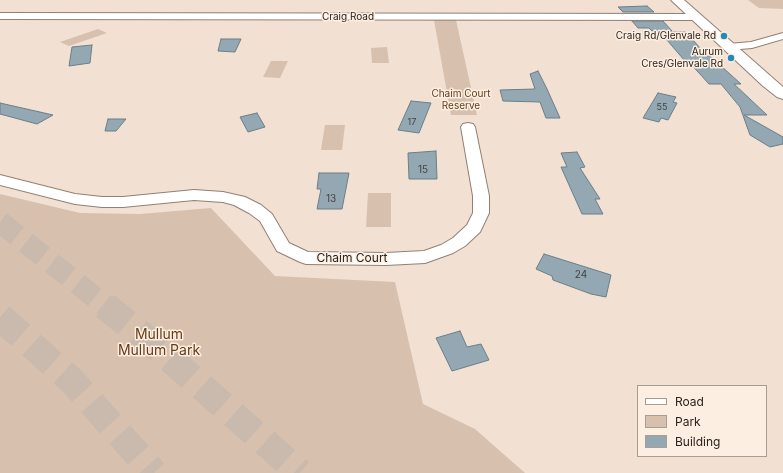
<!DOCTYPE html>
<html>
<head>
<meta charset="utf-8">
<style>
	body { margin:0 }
	#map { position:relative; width:783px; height:473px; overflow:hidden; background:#f2e0d2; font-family:Inter,sans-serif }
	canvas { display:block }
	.legend { position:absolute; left:637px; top:385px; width:130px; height:72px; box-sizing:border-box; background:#fdeee2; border:1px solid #a89d93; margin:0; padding:5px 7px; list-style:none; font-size:12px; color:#29231d }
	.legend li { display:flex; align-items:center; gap:8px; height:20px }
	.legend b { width:20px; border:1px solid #a89d93 }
</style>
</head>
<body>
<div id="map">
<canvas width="783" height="473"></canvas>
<ul class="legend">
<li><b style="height:5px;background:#fff"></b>Road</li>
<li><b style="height:11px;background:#d8c0ae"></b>Park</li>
<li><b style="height:11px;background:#93a8b2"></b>Building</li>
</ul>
</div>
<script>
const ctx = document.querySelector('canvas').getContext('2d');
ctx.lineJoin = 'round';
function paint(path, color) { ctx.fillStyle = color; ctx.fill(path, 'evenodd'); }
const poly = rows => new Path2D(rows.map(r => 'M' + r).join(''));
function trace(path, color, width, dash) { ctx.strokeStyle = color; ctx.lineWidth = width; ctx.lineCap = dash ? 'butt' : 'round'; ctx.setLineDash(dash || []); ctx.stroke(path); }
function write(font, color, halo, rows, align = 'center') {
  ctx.font = font + ' Inter,sans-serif'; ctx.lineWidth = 3; ctx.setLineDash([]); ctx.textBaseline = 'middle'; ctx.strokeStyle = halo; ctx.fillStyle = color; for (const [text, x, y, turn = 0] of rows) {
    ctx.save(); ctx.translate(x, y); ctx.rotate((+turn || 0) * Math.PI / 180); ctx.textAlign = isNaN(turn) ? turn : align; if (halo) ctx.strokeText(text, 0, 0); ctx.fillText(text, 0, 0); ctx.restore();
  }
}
paint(poly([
	[748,0,783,0,783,9,759,8],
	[434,20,456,20,477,115,451,115],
	[98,29,107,33,69,46,60,42],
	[387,47,389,63,372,63,371,48],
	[271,61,288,61,280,78,263,77],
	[325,125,345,125,342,150,321,150],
	[368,193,391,193,391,227,366,227],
	[0,194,80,213,140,214,211,208,275,276,395,282,423,404,475,429,525,473,0,473]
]), '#d8c0ae');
const building = poly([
	[647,6,654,12,623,12,618,7,647,6],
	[632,21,663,21,672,31,652,31,649,28,638,28,632,21],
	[660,32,686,32,707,56,710,56,741,84,734,84,767,115,744,115,783,137,783,144,770,147,750,135,740,107,721,84,709,84,689,62,685,61,660,32],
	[221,39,241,39,235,52,218,51,221,39],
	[92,45,90,63,69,66,72,47,92,45],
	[538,71,547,89,560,118,546,118,540,102,503,101,500,90,535,89,530,74,538,71],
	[658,93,676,97,673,102,677,103,668,120,661,118,659,122,643,118,658,93],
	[411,101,431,103,419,133,398,130,411,101],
	[0,103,53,115,37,124,0,114,0,103],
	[257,113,265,127,248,132,240,117,257,113],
	[108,119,126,119,116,131,105,131,108,119],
	[436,151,437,179,409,179,408,153,436,151],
	[577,152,585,167,580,168,600,199,595,199,603,214,582,214,561,167,567,167,561,153,577,152],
	[319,173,349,173,342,209,317,209,321,189,317,189,319,173],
	[544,254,611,275,606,297,591,294,553,280,552,276,536,269,544,254],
	[460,331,467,347,481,344,489,360,452,371,436,338,460,331]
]);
paint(building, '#93a8b2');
trace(building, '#6a7e88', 1);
trace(poly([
	[0,222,107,307]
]), '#cabaae', 22, [22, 11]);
trace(poly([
	[105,306,153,344,300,473],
	[0,317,71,380,154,473]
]), '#cabaae', 28, [28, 14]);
const street = poly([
	[0,13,696,14,701,17,696,20,0,19,0,13],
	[783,33,783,39,752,48,728,50,723,47,728,44,751,42,783,33],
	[468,123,473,124,475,127,489,196,489,213,480,232,465,246,453,253,425,263,386,265,306,264,300,262,277,251,260,221,249,213,234,205,223,202,194,200,123,207,102,207,75,204,0,185,0,175,75,194,102,197,123,197,194,190,223,192,245,197,261,205,272,214,289,243,308,252,386,253,424,251,441,245,453,238,467,225,473,213,473,196,461,127,463,124,468,123]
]);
const secondary = poly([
	[671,0,684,0,783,87,783,99,777,97,763,86,671,0]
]);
trace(street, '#918074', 2);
trace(secondary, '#918074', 2);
paint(street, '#fff');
paint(secondary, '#fff');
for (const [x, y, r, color] of [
	[724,36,4,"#258bb4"],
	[731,58,4,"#258bb4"]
]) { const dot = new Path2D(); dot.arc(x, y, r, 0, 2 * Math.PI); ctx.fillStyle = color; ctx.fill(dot); trace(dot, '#fdeee2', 1.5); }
write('9px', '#444442', null, [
	["55",662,107],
	["17",412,122]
]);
write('10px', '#29231d', '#fdeee2', [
	["Craig Road",348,17]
]);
write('10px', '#29231d', '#fdeee2', [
	["Craig Rd/Glenvale Rd",716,36],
	["Aurum",723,52],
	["Cres/Glenvale Rd",723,64]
], 'right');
write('10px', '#653b17', '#fdeee2', [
	["Chaim Court",461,94],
	["Reserve",461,106]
]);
write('10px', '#444442', null, [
	["15",423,170],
	["13",331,199],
	["24",581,275]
]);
write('12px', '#29231d', '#fdeee2', [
	["Chaim Court",352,258]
]);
write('14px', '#653b17', '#fdeee2', [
	["Mullum",159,335],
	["Mullum Park",159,351]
]);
</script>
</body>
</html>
